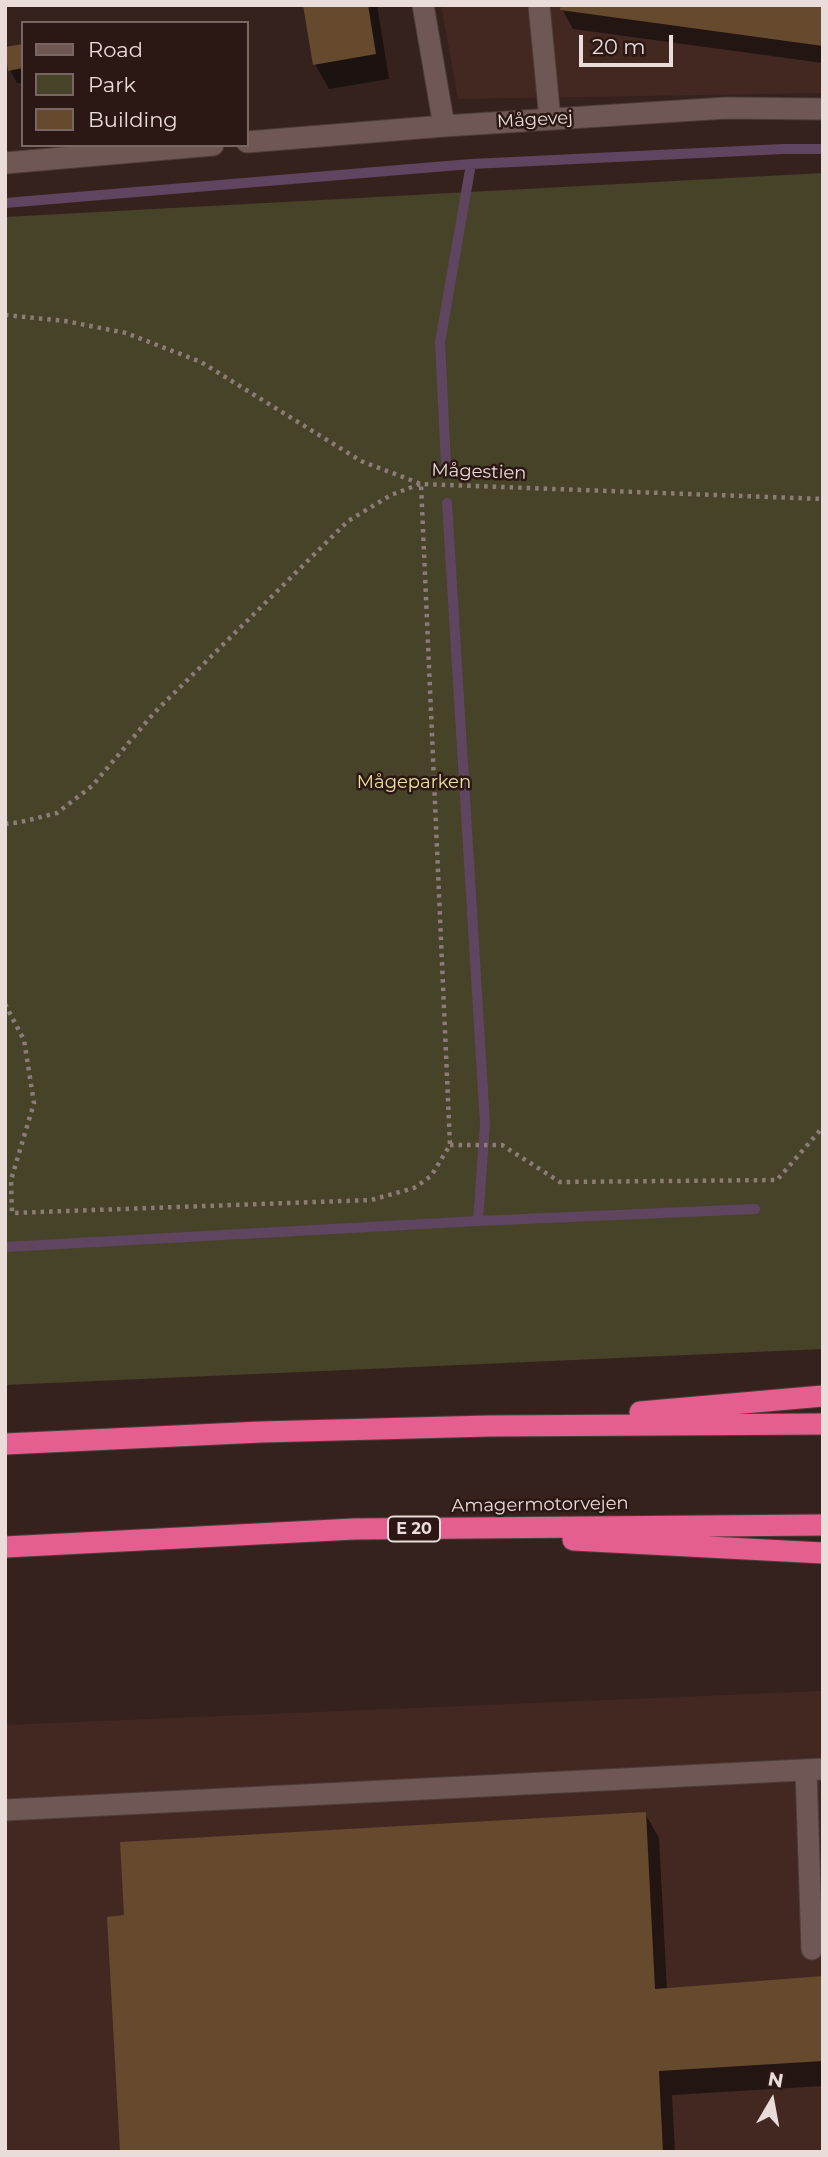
<!DOCTYPE html>
<html>
<head>
<meta charset="utf-8">
<style>
	body { margin:0 }
	#map { position:relative; width:828px; height:2157px; overflow:hidden; background:#36221d; font-family:Montserrat,sans-serif }
	canvas { display:block }
	.frame { position:absolute; inset:0; border:7px solid #eadcd9; pointer-events:none }
	.legend { position:absolute; left:21px; top:21px; width:228px; height:126px; box-sizing:border-box; background:#2b1814; border:2px solid #776663; margin:0; padding:9px 12px; list-style:none; font-size:21px; color:#eadcd9 }
	.legend li { display:flex; align-items:center; gap:14px; height:35px }
	.legend b { width:35px; border:2px solid #776663 }
	.north { position:absolute; left:737px; top:2066px; width:70px; height:70px; -webkit-text-stroke:5px #2b1814; paint-order:stroke; rotate:10deg; font-size:19px; font-weight:700; line-height:28px; text-align:center; color:#eadcd9 }
	.north::after { content:''; display:block; margin:auto; width:24px; height:32px; background:#eadcd9; clip-path:polygon(50% 0,100% 100%,50% 72%,0 100%) }
	.scale { position:absolute; left:579px; top:35px; width:94px; height:32px; box-sizing:border-box; border:4px solid #eadcd9; border-top:0; padding-left:9px; font-size:21px; line-height:24px; white-space:nowrap; color:#eadcd9; -webkit-text-stroke:5px #2b1814; paint-order:stroke }
</style>
</head>
<body>
<div id="map">
<canvas width="828" height="2157"></canvas>
<div class="frame"></div>
<ul class="legend">
<li><b style="height:9px;background:#6f5853"></b>Road</li>
<li><b style="height:19px;background:#474329"></b>Park</li>
<li><b style="height:19px;background:#654a2e"></b>Building</li>
</ul>
<div class="north">N</div>
<div class="scale">20 m</div>
</div>
<script>
const ctx = document.querySelector('canvas').getContext('2d');
ctx.lineJoin = 'round';
function paint(path, color) { ctx.fillStyle = color; ctx.fill(path, 'evenodd'); }
const poly = rows => new Path2D(rows.map(r => 'M' + r).join(''));
function trace(path, color, width, dash) { ctx.strokeStyle = color; ctx.lineWidth = width; ctx.lineCap = dash ? 'butt' : 'round'; ctx.setLineDash(dash || []); ctx.stroke(path); }
function write(font, color, halo, rows, align = 'center') {
  ctx.font = font + ' Montserrat,sans-serif'; ctx.lineWidth = 5; ctx.setLineDash([]); ctx.textBaseline = 'middle'; ctx.strokeStyle = halo; ctx.fillStyle = color; for (const [text, x, y, turn = 0] of rows) {
    ctx.save(); ctx.translate(x, y); ctx.rotate((+turn || 0) * Math.PI / 180); ctx.textAlign = isNaN(turn) ? turn : align; if (halo) ctx.strokeText(text, 0, 0); ctx.fillText(text, 0, 0); ctx.restore();
  }
}
paint(poly([
	[441,5,823,5,823,93,458,99],
	[823,1691,823,2152,5,2152,5,1725]
]), '#432822');
paint(poly([
	[823,173,823,1349,5,1385,5,217]
]), '#474329');
paint(poly([
	[305,5,377,5,389,79,329,89,315,64],
	[823,5,823,63,573,29,562,9],
	[23,46,23,83,17,83,10,70],
	[645,1813,659,1838,667,1990,823,1978,823,2086,672,2095,675,2152,122,2152]
]), '#0007');
trace(poly([
	[5,203,471,164],
	[446,464,440,342,471,164,783,149,823,149],
	[447,503,485,1124,478,1221],
	[5,1247,478,1221,755,1209]
]), '#604560', 10);
paint(poly([
	[303,5,368,5,376,54,313,65],
	[561,5,823,5,823,46,560,10],
	[23,44,23,68,8,71,5,47],
	[646,1812,655,1989,823,1976,823,2061,659,2071,663,2152,120,2152,107,1917,124,1915,120,1842]
]), '#654a2e');
const minor = poly([
	[423,5,444,126],
	[539,5,550,119],
	[247,142,444,126,726,108,823,109],
	[5,163,213,145],
	[806,1770,812,1949],
	[5,1810,823,1769]
]);
const highway = poly([
	[640,1412,823,1396],
	[5,1444,261,1432,489,1426,823,1424],
	[573,1540,823,1553],
	[5,1547,354,1529,823,1525]
]);
trace(minor, '#4d3d39', 23);
trace(highway, '#4d3d39', 23);
trace(poly([
	[5,315,65,321,126,333,201,362,361,461,421,484,823,499],
	[5,824,21,822,57,813,92,786,154,713,348,521,391,495,420,484],
	[5,1004,24,1040,34,1103,11,1180,12,1213,371,1200,414,1188,431,1176,450,1145,421,484],
	[450,1145,502,1145,560,1182,777,1180,823,1127]
]), '#8c7b77', 4.5, [3.5, 5]);
trace(minor, '#6f5853', 21);
trace(highway, '#e45e90', 21);
for (const [x, y, w] of [
	[414,1529,52]
]) { const box = new Path2D(); box.roundRect(x - w / 2, y - 12.5, w, 25, 5); ctx.fillStyle = '#2b1814'; ctx.fill(box); trace(box, '#eadcd9', 2); }
write('bold 16px', '#eadcd9', null, [
	["E 20",414,1529]
]);
write('18px', '#eadcd9', '#2b1814', [
	["Mågevej",535,120,-3],
	["Mågestien",479,472,2],
	["Amagermotorvejen",540,1505,-1]
]);
write('18px', '#ece19e', '#2b1814', [
	["Mågeparken",414,783]
]);
</script>
</body>
</html>
